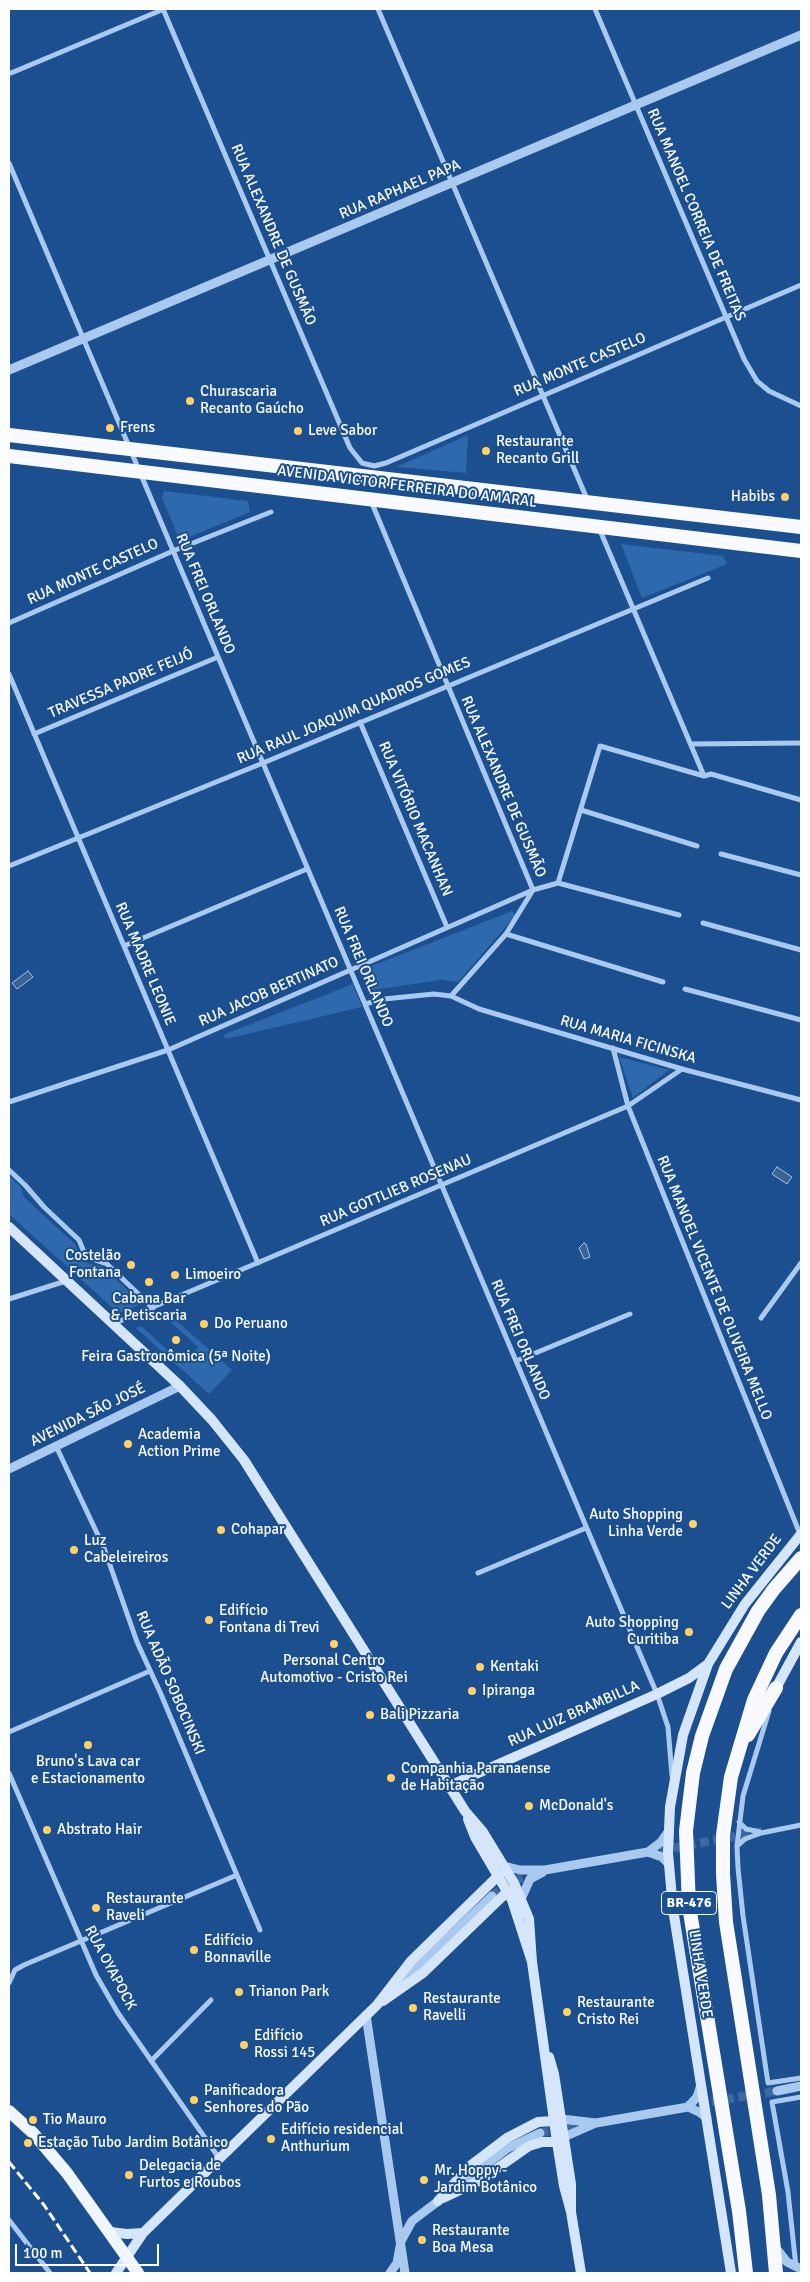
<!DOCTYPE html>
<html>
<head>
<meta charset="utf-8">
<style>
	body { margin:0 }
	#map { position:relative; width:810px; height:2282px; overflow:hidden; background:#1b4f8f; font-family:Signika,sans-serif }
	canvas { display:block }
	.frame { position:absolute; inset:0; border:10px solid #fff; pointer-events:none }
	.scale { position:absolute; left:15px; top:2244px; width:144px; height:22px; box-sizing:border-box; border:2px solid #fff; border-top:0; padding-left:6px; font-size:15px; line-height:18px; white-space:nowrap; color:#fff; -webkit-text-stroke:4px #1b4f8f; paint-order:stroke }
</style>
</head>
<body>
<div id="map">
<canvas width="810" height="2282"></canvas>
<div class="frame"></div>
<div class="scale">100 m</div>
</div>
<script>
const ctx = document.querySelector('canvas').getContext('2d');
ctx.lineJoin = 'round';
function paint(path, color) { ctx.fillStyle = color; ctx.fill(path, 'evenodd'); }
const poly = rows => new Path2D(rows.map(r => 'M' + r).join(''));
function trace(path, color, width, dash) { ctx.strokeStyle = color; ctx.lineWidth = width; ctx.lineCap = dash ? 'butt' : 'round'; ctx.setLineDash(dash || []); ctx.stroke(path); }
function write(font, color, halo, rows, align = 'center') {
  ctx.font = font + ' Signika,sans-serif'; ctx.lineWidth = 4; ctx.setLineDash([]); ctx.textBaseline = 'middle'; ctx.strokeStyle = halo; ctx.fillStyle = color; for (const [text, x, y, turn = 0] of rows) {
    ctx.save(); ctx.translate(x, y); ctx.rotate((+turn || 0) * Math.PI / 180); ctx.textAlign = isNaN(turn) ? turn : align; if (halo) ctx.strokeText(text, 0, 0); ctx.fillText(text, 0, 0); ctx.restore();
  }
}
paint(poly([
	[468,435,466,473,396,467],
	[164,491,248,501,250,512,180,541,162,498],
	[621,544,723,556,727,564,642,598],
	[512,911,516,915,458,982,441,980,373,990,364,969],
	[353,984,362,1007,226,1039,223,1035],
	[619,1057,669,1070,633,1098],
	[9,1176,20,1186,24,1197,75,1244,82,1259,88,1263,103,1267,142,1304,118,1313,9,1214],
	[169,1314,232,1370,209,1394,136,1328,141,1326,183,1364,198,1347,164,1316]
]), '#2e69ad');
const water = poly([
	[28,971,33,977,17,989,12,983,28,971],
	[777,1167,792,1177,787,1184,772,1174,777,1167],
	[584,1243,586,1244,590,1257,584,1259,579,1248,584,1243]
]);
paint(water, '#3c6290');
trace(water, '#9cc4f0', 1);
trace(poly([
	[647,1853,764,1831],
	[492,1896,508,1883,538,1872],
	[685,2106,777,2091],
	[540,2133,589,2123]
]), '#3d69a0', 9, [9, 4.5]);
trace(poly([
	[163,9,350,448,362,463,374,466,386,463,801,285],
	[378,9,587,499],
	[595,9,744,359,757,381,769,391,801,406],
	[11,73,164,9],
	[9,163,657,1694,668,1727,672,1776],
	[599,528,704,776],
	[9,623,173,551,271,512],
	[9,674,258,1263],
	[360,722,447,927],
	[34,734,218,657],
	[691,744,801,743],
	[581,810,697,846],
	[721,854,801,875],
	[9,866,263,763,708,578],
	[558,883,679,915],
	[703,923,801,950],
	[506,934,663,982],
	[124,946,307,869],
	[685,989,801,1020],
	[451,996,479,1009,682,1069,801,1100],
	[365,1004,384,999,434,994,451,996,506,934,533,890,558,883,600,746,704,776,711,774,801,800],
	[613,1048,628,1106,800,1534],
	[9,1102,168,1050,533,890,371,501],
	[9,1170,25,1185,44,1207,79,1240,86,1257,107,1264,153,1308],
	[9,1299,66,1281],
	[761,1318,801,1263],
	[113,1324,628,1106,682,1069],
	[516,1361,630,1314],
	[56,1446,104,1548,137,1642,160,1692,260,1930],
	[478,1573,586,1528],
	[769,1711,743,1796,737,1846,738,1868,743,1916,768,2083,801,2078],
	[9,1732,150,1671],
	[9,1773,96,1975,118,2013,219,2158],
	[739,1822,746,1829,760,1832],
	[737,1846,745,1839,761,1833,801,1825],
	[9,1983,15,1970,24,1965,237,1875],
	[151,2061,211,2000],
	[9,2220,50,2273],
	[796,2267,788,2192,772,2102,801,2097]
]), '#a9c9ee', 5);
trace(poly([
	[9,370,801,35],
	[9,1469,180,1386],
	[648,1852,661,1842,668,1832],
	[504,1866,520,1870,545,1870,648,1852,662,1857,669,1864],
	[522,1897,530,1879,543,1872],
	[393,1990,492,1896],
	[366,2015,405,2273],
	[777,2091,801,2086],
	[688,2107,697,2097,701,2085],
	[561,2119,596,2123],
	[564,2137,596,2123,688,2107,699,2112,707,2118],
	[776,2248,787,2262,801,2269],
	[390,2273,397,2263,401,2241,412,2221,508,2148,540,2133]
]), '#a9c9ee', 9);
trace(poly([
	[9,1227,180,1386,212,1420,244,1460,465,1811,483,1832,514,1883,529,1919,532,1962],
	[776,1688,801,1642],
	[449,1786,657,1694,689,1678,708,1664],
	[468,1819,475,1837,512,1900,532,1962,557,2142,564,2186,571,2212],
	[383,2001,423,1973,508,1891],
	[549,2057,554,2074,571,2184,571,2212,581,2273],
	[443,2198,479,2181,529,2146,542,2142,557,2142],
	[438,2201,470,2166,507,2138,538,2122,553,2121],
	[110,2232,127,2234,143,2233],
	[116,2273,143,2233,377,2005,411,1961,499,1875],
	[731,2273,673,1909,668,1853,670,1807,683,1735,708,1664,745,1604,801,1534]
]), '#d6e6fa', 10);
trace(poly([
	[9,2111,33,2133,67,2173,138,2273]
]), '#f0f6ff', 12);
trace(poly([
	[9,435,801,527],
	[9,456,801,551],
	[748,1735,776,1688],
	[746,2273,739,2211,689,1906,686,1831,693,1773,702,1736,726,1669,758,1611,774,1589,801,1558],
	[776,2273,769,2195,726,1922,723,1874,723,1835,731,1777,754,1700,776,1653,801,1615]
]), '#f8faff', 14);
trace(poly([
	[9,2162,44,2205,90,2273]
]), '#fff', 3, [9, 4]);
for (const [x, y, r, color] of [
	[190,401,5,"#ffd166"],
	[110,428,5,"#ffd166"],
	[298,431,5,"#ffd166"],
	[486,451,5,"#ffd166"],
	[785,497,5,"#ffd166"],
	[131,1265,5,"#ffd166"],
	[175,1275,5,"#ffd166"],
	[149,1282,5,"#ffd166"],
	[204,1324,5,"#ffd166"],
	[176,1340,5,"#ffd166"],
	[128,1444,5,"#ffd166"],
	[693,1524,5,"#ffd166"],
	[221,1530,5,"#ffd166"],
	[74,1550,5,"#ffd166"],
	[209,1620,5,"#ffd166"],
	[689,1632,5,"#ffd166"],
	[334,1644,5,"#ffd166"],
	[480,1667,5,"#ffd166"],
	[472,1691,5,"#ffd166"],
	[370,1715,5,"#ffd166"],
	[88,1745,5,"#ffd166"],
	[391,1778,5,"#ffd166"],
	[529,1806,5,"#ffd166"],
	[47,1830,5,"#ffd166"],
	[96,1908,5,"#ffd166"],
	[194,1950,5,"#ffd166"],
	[239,1992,5,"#ffd166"],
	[413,2008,5,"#ffd166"],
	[567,2012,5,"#ffd166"],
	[244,2045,5,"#ffd166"],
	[194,2100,5,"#ffd166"],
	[33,2120,5,"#ffd166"],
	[271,2139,5,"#ffd166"],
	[28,2143,5,"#ffd166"],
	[129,2175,5,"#ffd166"],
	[424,2180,5,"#ffd166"],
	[422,2240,5,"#ffd166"]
]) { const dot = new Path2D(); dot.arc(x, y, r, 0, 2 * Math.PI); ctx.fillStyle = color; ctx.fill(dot); trace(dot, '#1b4f8f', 2); }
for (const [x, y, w] of [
	[689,1903,55]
]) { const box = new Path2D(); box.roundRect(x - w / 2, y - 11.5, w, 23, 4); ctx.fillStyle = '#1b4f8f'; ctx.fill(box); trace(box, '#fff', 1); }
write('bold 14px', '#fff', null, [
	["BR-476",689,1903]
]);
write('15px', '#fff', '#1b4f8f', [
	["RUA RAPHAEL PAPA",400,190,-23],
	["RUA MANOEL CORREIA DE FREITAS",696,215,67],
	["RUA ALEXANDRE DE GUSMÃO",273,235,67],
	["RUA MONTE CASTELO",580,365,-23],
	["AVENIDA VICTOR FERREIRA DO AMARAL",407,487,7],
	["RUA MONTE CASTELO",93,572,-24],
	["RUA FREI ORLANDO",205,594,67],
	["TRAVESSA PADRE FEIJÓ",121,684,-23],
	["RUA RAUL JOAQUIM QUADROS GOMES",354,711,-23],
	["RUA ALEXANDRE DE GUSMÃO",503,787,67],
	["RUA VITÓRIO MACANHAN",415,819,67],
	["RUA MADRE LEONIE",145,964,67],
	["RUA FREI ORLANDO",363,967,67],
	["RUA JACOB BERTINATO",269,992,-24],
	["RUA MARIA FICINSKA",628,1040,16],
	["RUA GOTTLIEB ROSENAU",396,1191,-23],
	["RUA MANOEL VICENTE DE OLIVEIRA MELLO",714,1288,68],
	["RUA FREI ORLANDO",520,1340,67],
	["AVENIDA SÃO JOSÉ",88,1415,-26],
	["LINHA VERDE",752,1572,-53],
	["RUA ADÃO SOBOCINSKI",170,1683,67],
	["RUA LUIZ BRAMBILLA",574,1714,-24],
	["RUA OYAPOCK",110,1968,62],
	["LINHA VERDE",700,1974,81]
]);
write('15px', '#fff', '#1b4f8f', [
	["Churascaria",200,392],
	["Recanto Gaúcho",200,409],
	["Frens",120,428],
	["Leve Sabor",308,431],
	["Restaurante",496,442],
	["Recanto Grill",496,459],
	["Habibs",775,497,"right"],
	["Costelão",121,1256,"right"],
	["Fontana",121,1273,"right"],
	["Limoeiro",185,1275],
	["Cabana Bar",149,1299,"center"],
	["& Petiscaria",149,1316,"center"],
	["Do Peruano",214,1324],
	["Feira Gastronômica (5ª Noite)",176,1357,"center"],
	["Academia",138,1435],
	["Action Prime",138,1452],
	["Auto Shopping",683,1515,"right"],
	["Linha Verde",683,1532,"right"],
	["Cohapar",231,1530],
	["Luz",84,1541],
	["Cabeleireiros",84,1558],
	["Edifício",219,1611],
	["Fontana di Trevi",219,1628],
	["Auto Shopping",679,1623,"right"],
	["Curitiba",679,1640,"right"],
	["Personal Centro",334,1661,"center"],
	["Automotivo - Cristo Rei",334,1678,"center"],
	["Kentaki",490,1667],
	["Ipiranga",482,1691],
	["Bali Pizzaria",380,1715],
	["Bruno's Lava car",88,1762,"center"],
	["e Estacionamento",88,1779,"center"],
	["Companhia Paranaense",401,1769],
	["de Habitação",401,1786],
	["McDonald's",539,1806],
	["Abstrato Hair",57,1830],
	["Restaurante",106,1899],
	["Raveli",106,1916],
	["Edifício",204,1941],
	["Bonnaville",204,1958],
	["Trianon Park",249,1992],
	["Restaurante",423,1999],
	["Ravelli",423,2016],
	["Restaurante",577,2003],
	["Cristo Rei",577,2020],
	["Edifício",254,2036],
	["Rossi 145",254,2053],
	["Panificadora",204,2091],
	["Senhores do Pão",204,2108],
	["Tio Mauro",43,2120],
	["Edifício residencial",281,2130],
	["Anthurium",281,2147],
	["Estação Tubo Jardim Botânico",38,2143],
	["Delegacia de",139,2166],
	["Furtos e Roubos",139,2183],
	["Mr. Hoppy -",434,2171],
	["Jardim Botânico",434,2188],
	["Restaurante",432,2231],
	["Boa Mesa",432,2248]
], 'left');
</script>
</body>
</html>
